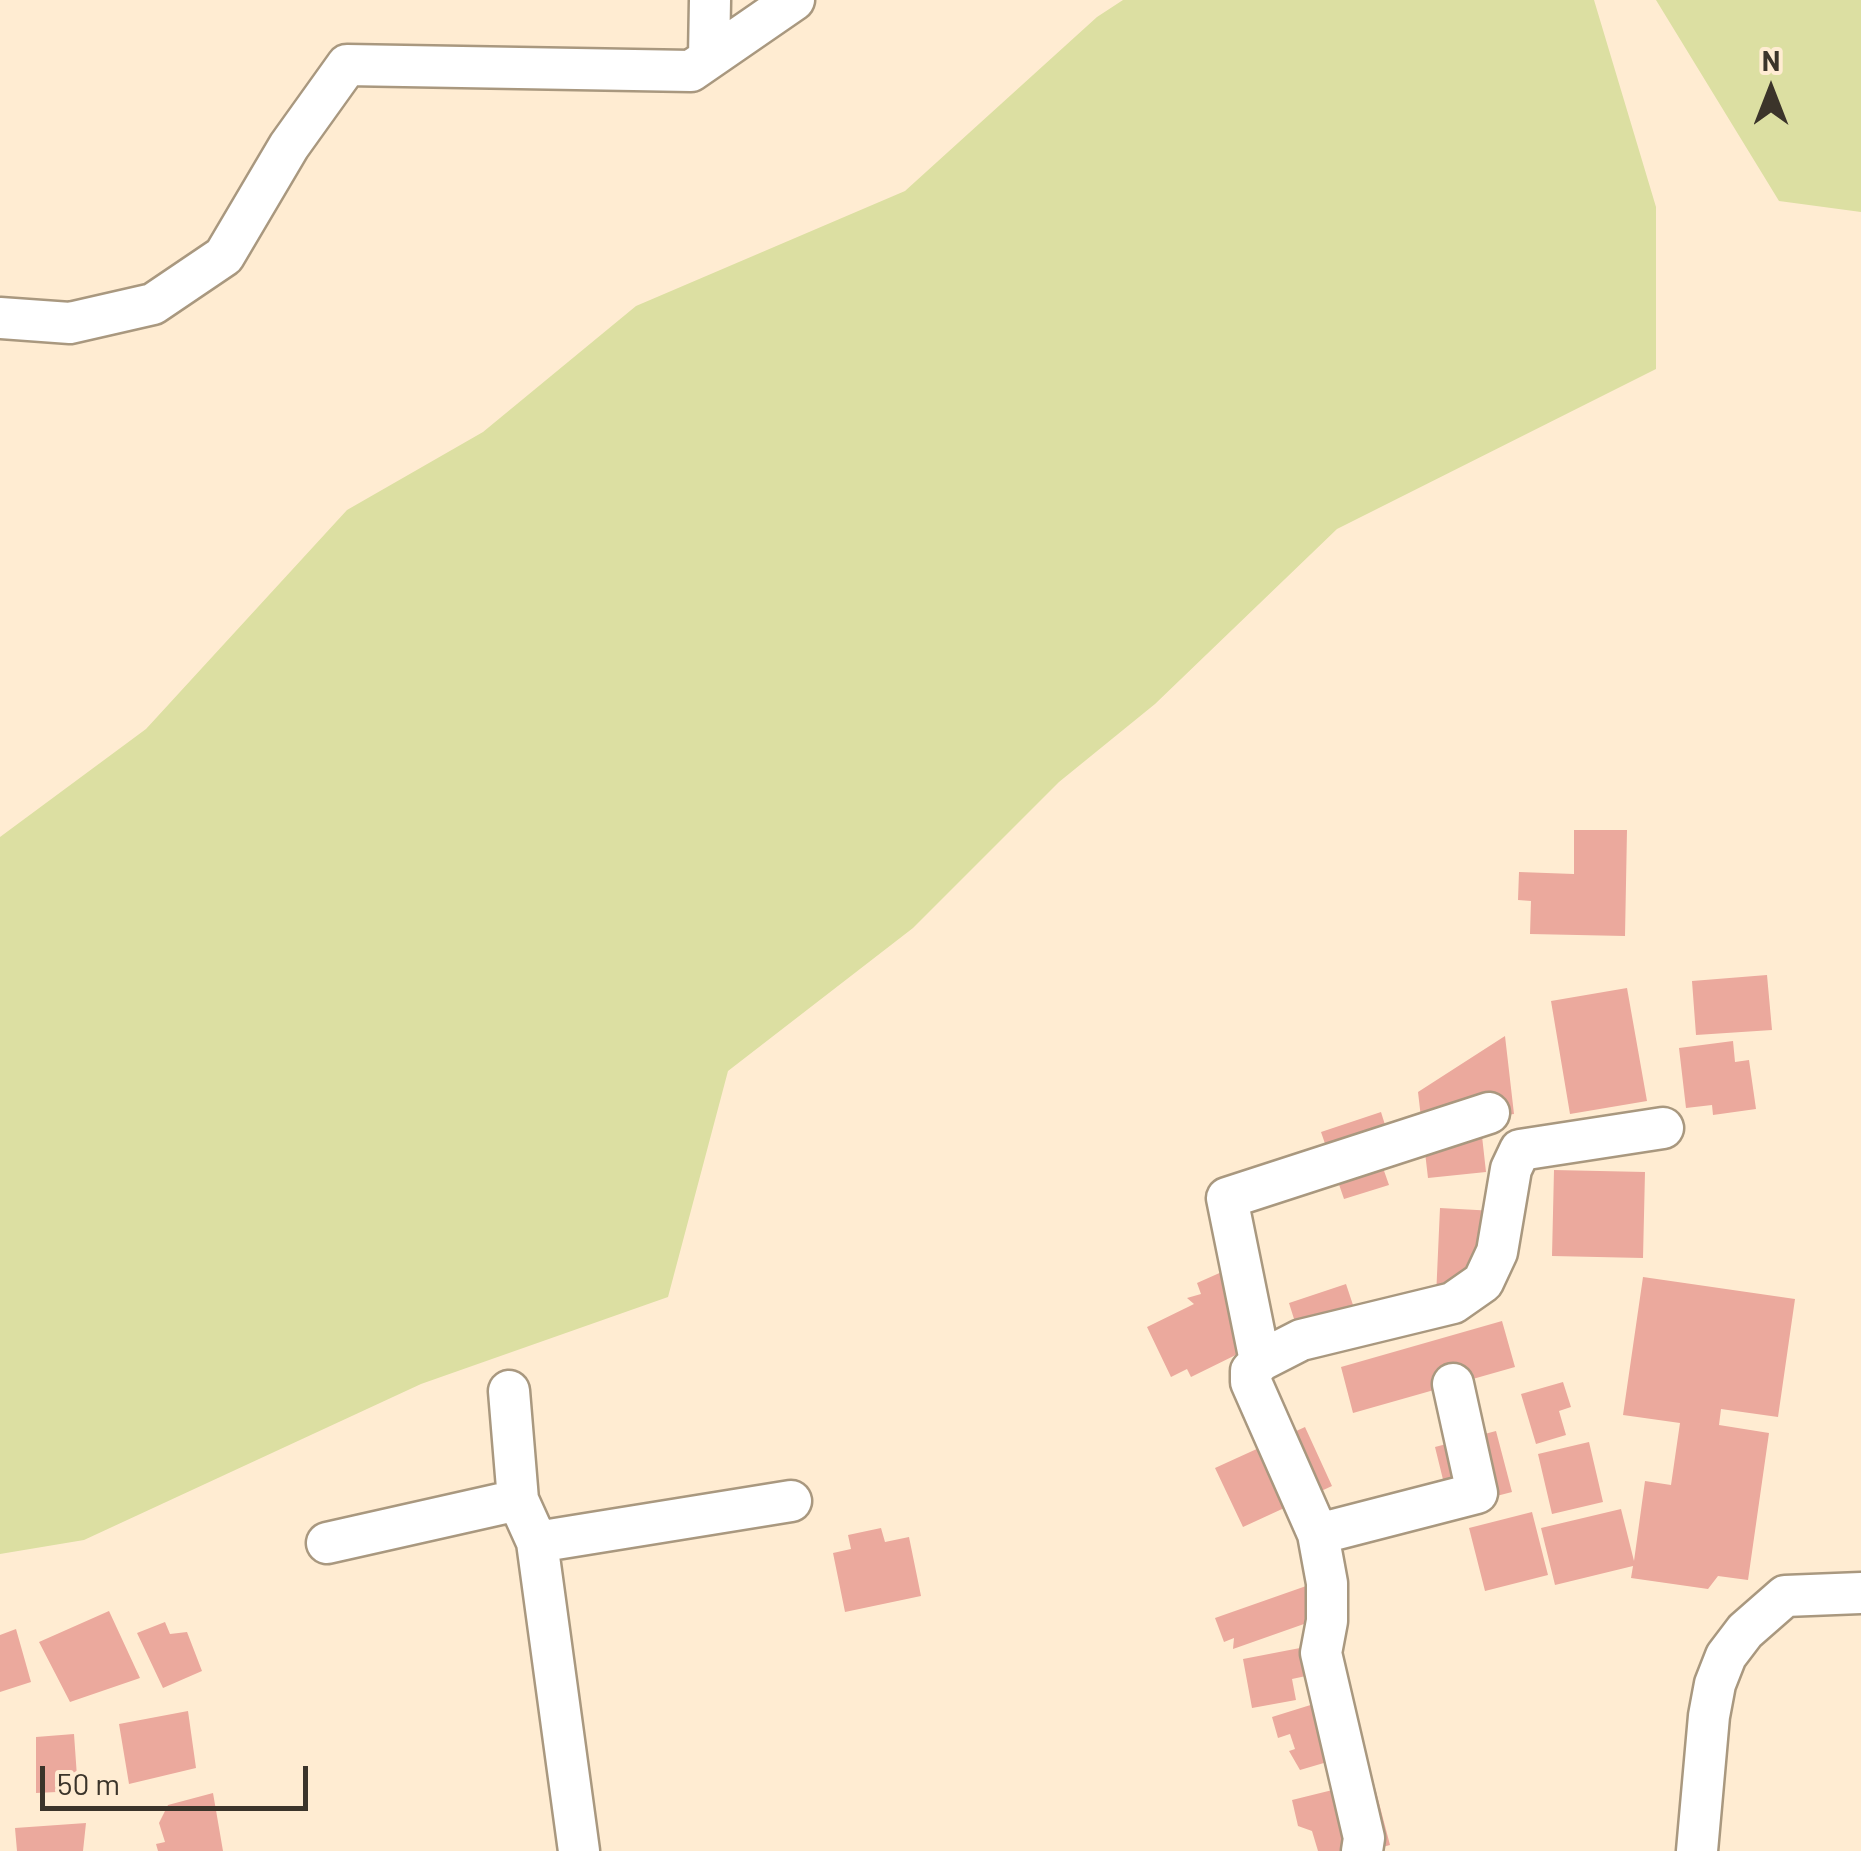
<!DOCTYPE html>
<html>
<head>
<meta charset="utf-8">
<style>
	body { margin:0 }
	#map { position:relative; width:1861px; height:1851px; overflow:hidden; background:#ffecd2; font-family:Barlow,sans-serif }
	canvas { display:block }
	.north { position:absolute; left:1721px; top:40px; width:100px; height:100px; -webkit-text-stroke:8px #ffecd2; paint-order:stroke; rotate:0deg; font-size:28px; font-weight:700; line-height:40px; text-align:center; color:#3b342a }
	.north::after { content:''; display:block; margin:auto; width:35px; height:45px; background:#3b342a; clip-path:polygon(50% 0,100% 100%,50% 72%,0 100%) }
	.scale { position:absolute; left:40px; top:1766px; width:268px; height:45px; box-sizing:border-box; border:5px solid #3b342a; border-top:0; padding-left:12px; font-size:30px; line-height:35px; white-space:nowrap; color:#3b342a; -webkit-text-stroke:8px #ffecd2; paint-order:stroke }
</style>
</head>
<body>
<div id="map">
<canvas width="1861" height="1851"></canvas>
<div class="north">N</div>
<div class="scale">50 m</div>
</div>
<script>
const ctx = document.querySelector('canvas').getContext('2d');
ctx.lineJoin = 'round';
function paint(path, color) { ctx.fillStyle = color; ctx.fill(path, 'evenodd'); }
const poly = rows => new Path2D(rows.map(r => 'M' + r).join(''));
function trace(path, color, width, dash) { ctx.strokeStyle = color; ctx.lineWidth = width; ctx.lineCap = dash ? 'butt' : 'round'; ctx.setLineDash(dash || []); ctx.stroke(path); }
paint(poly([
	[1123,0,1594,0,1656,207,1656,369,1337,529,1155,704,1059,782,913,928,728,1071,668,1297,421,1384,84,1540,0,1554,0,837,146,729,347,510,483,432,636,306,905,191,1097,17],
	[1656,0,1861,0,1861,212,1779,201]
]), '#dcdfa2');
paint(poly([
	[1574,830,1627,830,1625,936,1530,934,1531,901,1518,900,1519,872,1574,874],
	[1767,975,1772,1030,1696,1035,1692,981],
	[1627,988,1647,1101,1570,1114,1551,1001],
	[1505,1036,1514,1114,1480,1118,1486,1172,1428,1178,1418,1092],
	[1733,1041,1735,1062,1749,1060,1756,1109,1713,1115,1712,1105,1686,1108,1679,1048],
	[1381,1112,1396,1160,1382,1165,1389,1185,1344,1199,1321,1132],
	[1554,1170,1645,1172,1643,1258,1552,1256],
	[1440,1208,1495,1211,1492,1299,1436,1297],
	[1242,1263,1250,1348,1191,1377,1187,1369,1171,1377,1147,1327,1194,1304,1187,1298,1201,1294,1197,1283],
	[1643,1277,1795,1299,1778,1417,1721,1409,1719,1425,1769,1433,1748,1580,1718,1576,1708,1589,1631,1578,1633,1566,1555,1585,1541,1528,1621,1509,1634,1561,1645,1481,1671,1485,1680,1423,1623,1415],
	[1346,1284,1363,1335,1305,1354,1289,1303],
	[1502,1321,1515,1367,1353,1413,1341,1367],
	[1563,1382,1571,1407,1559,1411,1566,1435,1536,1444,1521,1394],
	[1305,1427,1332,1486,1243,1527,1215,1468],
	[1496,1431,1512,1492,1450,1508,1435,1447],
	[1589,1442,1603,1502,1552,1514,1538,1454],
	[1532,1512,1548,1575,1485,1591,1469,1528],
	[881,1528,885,1542,909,1537,921,1596,845,1612,833,1553,851,1549,848,1535],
	[1309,1585,1321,1618,1233,1649,1234,1638,1224,1642,1215,1618],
	[109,1611,140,1678,70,1702,39,1642],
	[165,1622,170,1634,187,1632,202,1671,163,1688,137,1633],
	[16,1629,31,1682,0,1692,0,1635],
	[1300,1648,1306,1676,1292,1679,1296,1700,1252,1708,1243,1659],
	[1333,1698,1351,1755,1300,1770,1289,1751,1295,1749,1290,1734,1278,1738,1272,1717],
	[188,1711,196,1768,129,1784,119,1724],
	[74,1734,78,1791,36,1793,36,1737],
	[1373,1780,1390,1845,1368,1851,1318,1851,1312,1831,1298,1826,1292,1800],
	[213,1793,223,1851,158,1851,156,1844,165,1842,159,1823,168,1805],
	[86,1823,83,1851,17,1851,15,1828]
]), '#eba99d');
const minor = poly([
	[709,58,710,0],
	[0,318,70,323,153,304,224,256,289,146,347,65,691,71,794,0],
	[1260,1361,1227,1198,1489,1113],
	[509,1391,518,1500,537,1542,579,1851],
	[1318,1534,1477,1493,1453,1384],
	[537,1542,791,1501],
	[327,1543,518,1500],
	[1362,1851,1364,1838,1321,1653,1327,1621,1327,1583,1318,1534,1251,1382,1251,1371,1260,1361,1301,1340,1453,1303,1483,1282,1497,1252,1511,1169,1520,1150,1663,1128],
	[1697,1851,1709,1716,1715,1684,1726,1656,1745,1631,1785,1596,1861,1593]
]);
trace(minor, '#a9987f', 45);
trace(minor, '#fff', 40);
</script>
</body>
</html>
